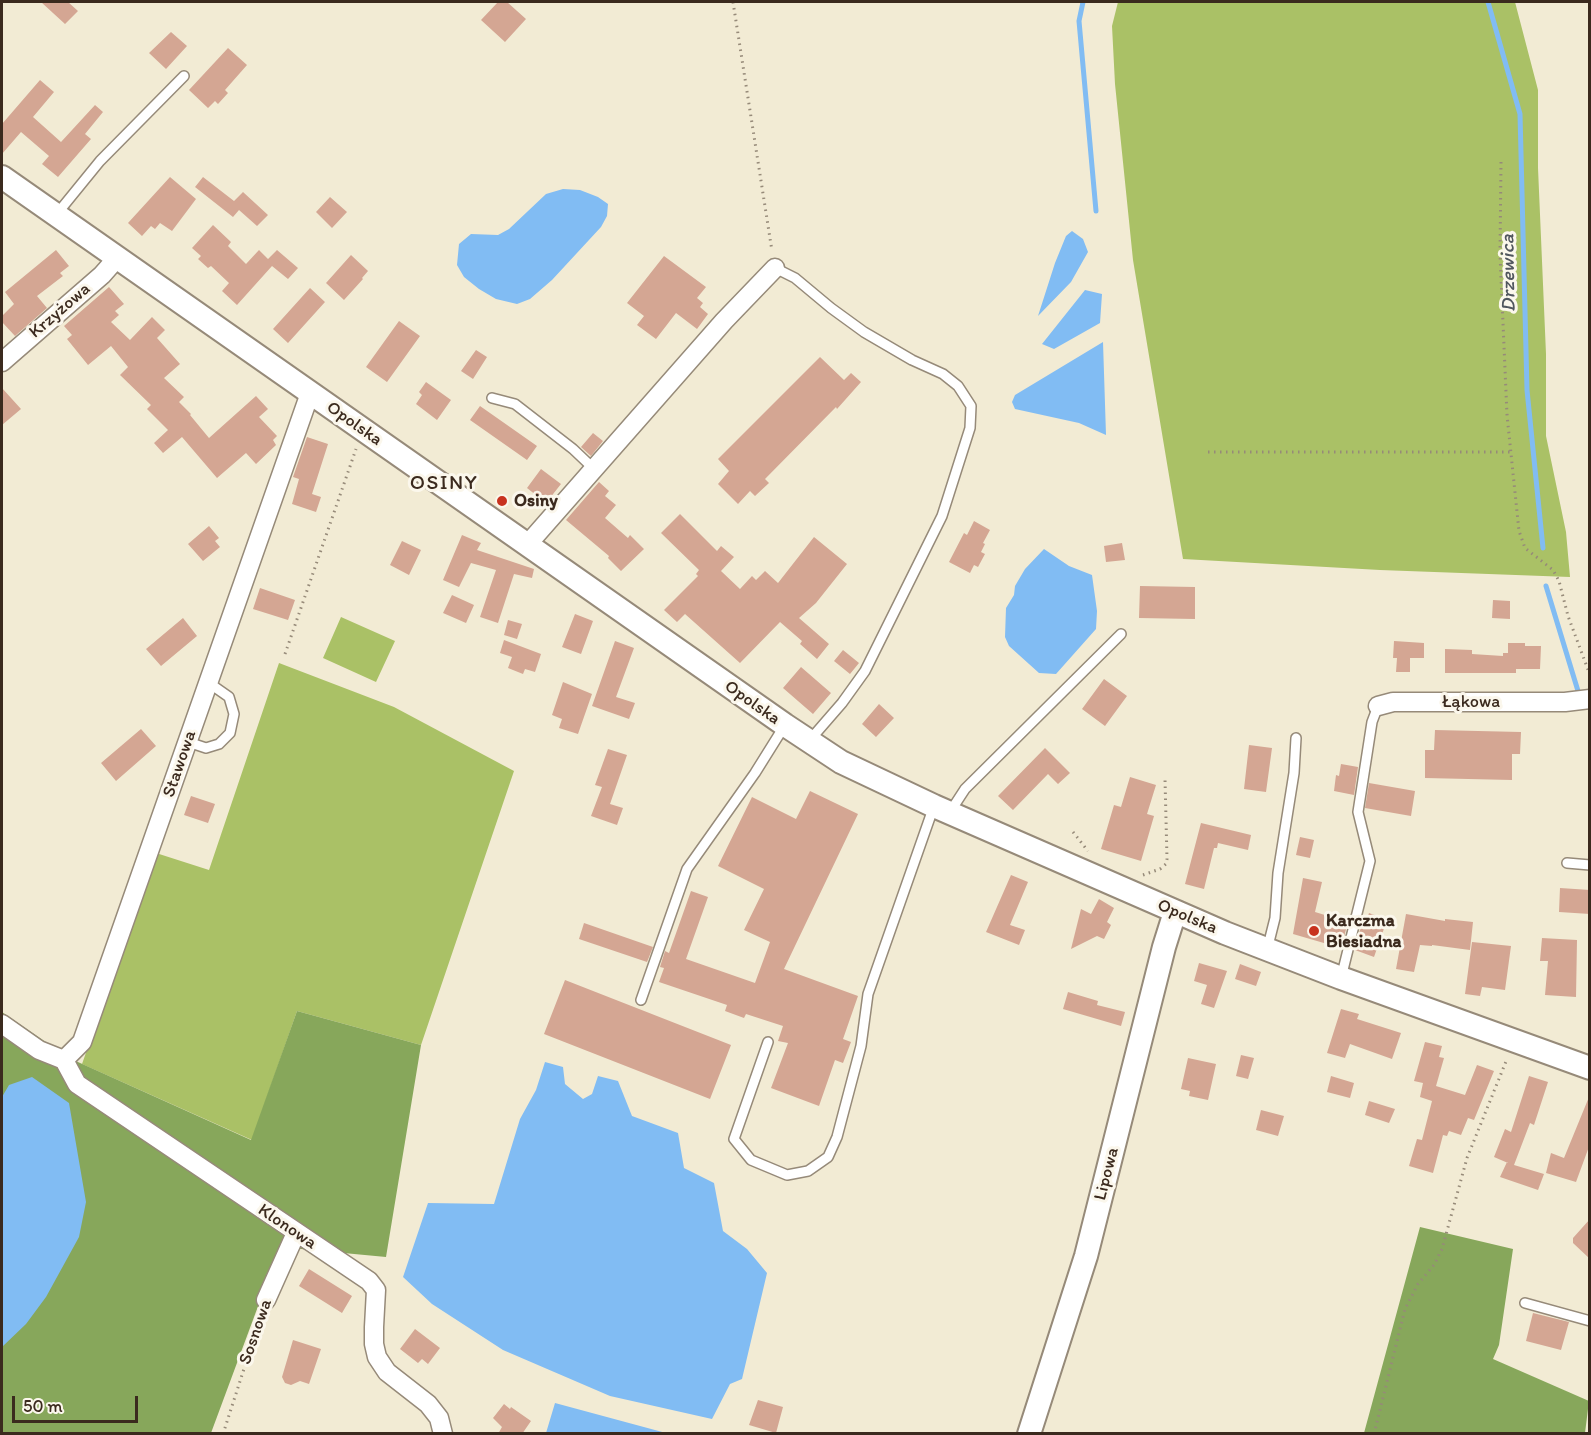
<!DOCTYPE html>
<html>
<head>
<meta charset="utf-8">
<style>
	body { margin:0 }
	#map { position:relative; width:1591px; height:1435px; overflow:hidden; background:#f2ebd4; font-family:Itim,sans-serif }
	canvas { display:block }
	.frame { position:absolute; inset:0; border:3px solid #3b2a1e; pointer-events:none }
	.scale { position:absolute; left:12px; top:1396px; width:126px; height:27px; box-sizing:border-box; border:3px solid #3b2a1e; border-top:0; padding-left:8px; font-size:18px; line-height:21px; white-space:nowrap; color:#3b2a1e; -webkit-text-stroke:4px #fbf7ec; paint-order:stroke }
</style>
</head>
<body>
<div id="map">
<canvas width="1591" height="1435"></canvas>
<div class="frame"></div>
<div class="scale">50 m</div>
</div>
<script>
const ctx = document.querySelector('canvas').getContext('2d');
ctx.lineJoin = 'round';
function paint(path, color) { ctx.fillStyle = color; ctx.fill(path, 'evenodd'); }
const poly = rows => new Path2D(rows.map(r => 'M' + r).join(''));
function trace(path, color, width, dash) { ctx.strokeStyle = color; ctx.lineWidth = width; ctx.lineCap = dash ? 'butt' : 'round'; ctx.setLineDash(dash || []); ctx.stroke(path); }
function write(font, color, halo, rows, align = 'center') {
  ctx.font = font + ' Itim,sans-serif'; ctx.lineWidth = 6; ctx.setLineDash([]); ctx.textBaseline = 'middle'; ctx.strokeStyle = halo; ctx.fillStyle = color; for (const [text, x, y, turn = 0] of rows) {
    ctx.save(); ctx.translate(x, y); ctx.rotate((+turn || 0) * Math.PI / 180); ctx.textAlign = isNaN(turn) ? turn : align; if (halo) ctx.strokeText(text, 0, 0); ctx.fillText(text, 0, 0); ctx.restore();
  }
}
paint(poly([
	[1118,2,1515,2,1538,90,1538,168,1546,354,1546,436,1566,532,1570,577,1380,570,1183,559,1133,260,1115,84,1112,26],
	[341,617,395,641,376,682,323,658],
	[279,663,394,707,514,771,421,1045,297,1011,252,1140,82,1064,156,853,209,870]
]), '#aac166');
paint(poly([
	[297,1011,421,1045,386,1257,280,1247,211,1433,2,1433,2,1012,69,1058,251,1140],
	[1420,1227,1513,1249,1499,1345,1493,1359,1589,1401,1585,1433,1364,1433]
]), '#87a75b');
paint(poly([
	[563,189,580,190,598,197,608,204,607,216,601,227,552,280,530,299,517,304,496,299,479,289,464,277,457,265,459,244,471,234,498,235,509,229,546,194],
	[1072,231,1083,239,1088,252,1071,282,1038,316,1055,263,1066,236],
	[1085,290,1102,294,1100,323,1054,349,1042,344],
	[1103,342,1106,435,1079,423,1015,409,1012,402,1015,395],
	[1044,549,1069,566,1092,575,1097,611,1096,629,1056,674,1039,673,1009,646,1005,637,1006,608,1014,595,1015,586,1025,569],
	[545,1062,563,1067,565,1084,583,1099,592,1094,598,1076,618,1081,632,1116,678,1133,684,1168,714,1183,723,1231,747,1249,767,1273,742,1379,730,1384,712,1419,610,1396,503,1350,432,1304,403,1277,428,1203,494,1204,520,1119,536,1090],
	[32,1077,69,1103,86,1202,79,1237,46,1297,26,1324,2,1347,2,1097,9,1085],
	[555,1403,666,1433,546,1433]
]), '#81bcf3');
trace(poly([
	[1083,2,1079,21,1096,211],
	[1488,2,1520,114,1527,390,1543,548],
	[1546,586,1578,691]
]), '#81bcf3', 5);
paint(poly([
	[41,2,68,2,78,11,65,24],
	[498,2,507,2,526,19,505,42,481,20],
	[171,32,187,46,166,69,149,53],
	[228,48,247,65,225,90,228,93,218,104,215,101,208,108,189,90],
	[40,80,54,92,33,117,61,142,95,105,103,112,85,134,91,139,58,177,42,164,49,156,21,132,2,154,2,124],
	[170,177,196,199,172,231,160,223,155,229,151,226,142,236,128,223],
	[203,177,234,201,243,192,268,215,257,226,239,210,233,217,195,187],
	[330,197,347,212,332,228,316,212],
	[213,225,231,242,228,246,246,264,259,250,268,259,277,250,298,268,288,279,272,266,237,305,222,291,229,283,211,266,208,268,198,259,201,256,192,248],
	[56,250,69,266,60,273,63,276,37,296,47,308,15,336,2,322,2,316,14,304,5,292],
	[351,255,368,271,362,278,363,279,344,300,326,283],
	[664,256,706,287,697,298,703,303,700,307,708,314,697,329,676,313,656,339,637,325,644,316,627,303],
	[109,287,124,304,115,311,119,315,111,322,130,340,152,317,165,330,157,338,180,364,164,378,184,397,179,402,191,414,190,415,209,438,256,396,268,409,259,417,277,436,273,440,276,445,256,464,246,453,217,478,182,437,163,453,154,443,168,430,147,409,151,405,120,375,128,367,111,346,88,365,67,339,72,335,64,326],
	[310,288,325,302,288,343,273,329],
	[399,321,420,336,387,382,366,367],
	[476,350,487,357,473,379,461,371],
	[820,357,844,380,851,373,861,382,837,409,836,407,765,479,769,483,755,496,750,491,738,504,718,484,729,471,718,459],
	[426,382,451,400,437,420,416,404,422,395,419,392],
	[2,388,21,409,2,425],
	[480,406,537,446,527,460,470,420],
	[593,433,603,441,591,456,581,447],
	[307,437,328,444,312,494,321,497,316,512,292,504,299,479,293,477],
	[541,469,561,484,546,503,527,488],
	[599,482,609,491,605,496,616,505,605,518,628,538,630,535,644,549,621,571,608,558,609,556,566,520],
	[680,514,717,551,721,546,734,557,721,571,740,589,752,576,756,580,765,571,778,583,814,537,847,564,816,603,799,618,829,644,817,659,800,644,802,641,780,622,740,663,685,614,677,622,664,610,698,576,696,574,699,570,661,533],
	[974,521,990,530,983,543,985,544,981,552,985,554,978,567,974,565,970,573,949,562,964,533,967,535],
	[209,526,219,538,215,541,220,547,203,561,188,544],
	[462,535,481,543,477,550,534,569,532,578,514,574,498,623,480,617,496,570,471,563,459,587,443,580],
	[402,541,421,550,409,575,390,565],
	[1122,543,1125,560,1106,562,1104,546],
	[1140,586,1195,587,1195,619,1139,618],
	[260,588,295,600,288,620,253,609],
	[452,595,474,605,466,623,443,613],
	[1493,600,1510,601,1510,619,1492,618],
	[575,614,593,621,581,654,562,647],
	[183,618,197,636,161,666,146,649],
	[508,620,522,624,517,639,504,635],
	[504,640,541,654,535,672,525,669,523,674,508,668,512,657,500,653],
	[615,641,634,648,616,697,635,703,629,719,592,706],
	[1394,641,1424,643,1424,658,1410,658,1410,672,1396,672,1397,658,1393,658],
	[1508,643,1525,643,1525,646,1541,646,1540,669,1516,669,1516,673,1445,673,1445,649,1472,650,1472,654,1503,656,1503,653,1508,653],
	[843,650,859,663,850,674,834,661],
	[801,667,831,693,813,714,783,688],
	[1104,679,1127,696,1105,726,1082,709],
	[563,682,592,694,578,734,559,728,562,719,552,715],
	[879,704,894,718,876,737,862,724],
	[141,729,156,746,116,781,101,763],
	[1435,730,1521,732,1520,754,1512,754,1512,780,1425,778,1425,750,1434,750],
	[1249,745,1272,748,1266,792,1244,789],
	[1045,748,1070,773,1058,784,1048,774,1013,810,998,796],
	[608,749,627,755,610,804,623,808,617,825,591,816,602,787,595,785],
	[1341,764,1358,767,1354,795,1334,791,1336,775,1339,776],
	[1130,777,1156,785,1147,814,1154,816,1141,861,1101,849,1114,805,1121,807],
	[1369,783,1415,791,1411,816,1365,808],
	[810,791,858,814,784,969,858,996,843,1039,851,1042,843,1063,835,1060,819,1106,771,1088,788,1043,778,1041,783,1026,746,1014,744,1018,725,1011,727,1005,659,982,664,968,660,967,665,951,669,953,691,891,708,897,686,959,755,983,770,942,744,930,764,889,718,866,752,797,796,819],
	[191,796,215,804,208,823,184,815],
	[1201,823,1251,835,1248,850,1218,843,1217,848,1214,848,1204,889,1185,884],
	[1300,837,1314,840,1310,858,1296,855],
	[1011,875,1028,882,1010,925,1025,930,1019,945,986,932],
	[1303,878,1322,882,1315,912,1348,922,1341,948,1293,934],
	[1560,888,1590,890,1590,914,1559,912],
	[1099,899,1114,908,1107,922,1111,925,1104,939,1097,936,1071,949,1081,909,1091,914],
	[1369,913,1387,920,1374,957,1355,950,1361,926,1364,927],
	[1406,914,1445,921,1445,919,1473,922,1470,950,1432,945,1432,946,1420,945,1414,972,1396,969],
	[584,923,653,947,647,962,579,939],
	[1542,938,1577,940,1576,997,1545,995,1548,961,1540,961],
	[1472,942,1511,946,1505,990,1482,987,1480,996,1465,994],
	[1199,963,1227,971,1214,1008,1201,1004,1207,985,1194,981],
	[1240,964,1261,972,1256,986,1235,979],
	[565,980,731,1045,710,1099,544,1034],
	[1068,992,1098,1001,1097,1005,1125,1012,1121,1026,1063,1009],
	[1341,1009,1359,1014,1357,1019,1401,1033,1392,1059,1350,1044,1345,1058,1327,1053],
	[1425,1042,1442,1046,1439,1057,1444,1058,1436,1086,1465,1095,1477,1065,1494,1071,1474,1120,1468,1118,1461,1135,1449,1131,1447,1136,1443,1135,1433,1173,1409,1166,1417,1139,1422,1140,1432,1101,1420,1097,1423,1083,1414,1081],
	[1241,1055,1254,1058,1248,1079,1236,1076],
	[1188,1058,1216,1064,1208,1100,1189,1096,1190,1091,1181,1089],
	[1331,1076,1354,1083,1350,1098,1327,1092],
	[1529,1076,1548,1082,1534,1125,1530,1123,1514,1165,1544,1174,1538,1190,1500,1177,1507,1162,1508,1163,1494,1157,1505,1129,1511,1132],
	[1589,1097,1590,1144,1576,1182,1546,1173,1551,1153,1564,1158],
	[1369,1101,1395,1109,1389,1123,1365,1115],
	[1261,1110,1284,1116,1278,1136,1256,1130],
	[1590,1219,1590,1259,1573,1243,1573,1238],
	[309,1269,352,1296,342,1313,299,1286],
	[1533,1313,1569,1322,1561,1350,1526,1341],
	[415,1329,440,1348,428,1364,422,1359,418,1363,400,1349],
	[293,1340,321,1349,309,1384,300,1381,291,1385,285,1383,282,1377],
	[758,1400,783,1407,776,1433,749,1425],
	[504,1404,510,1409,511,1407,531,1421,522,1434,498,1434,502,1427,493,1418]
]), '#d4a693');
const service = poly([
	[56,215,100,161,184,76],
	[775,268,795,278,831,308,864,332,912,360,943,374,958,386,971,406,970,428,942,516,865,671,842,703,809,741],
	[492,398,515,404,573,449,593,468],
	[188,742,206,748,219,744,230,733,234,714,229,697,209,683],
	[950,812,965,789,1121,634],
	[1567,863,1590,865],
	[1267,950,1275,918,1278,873,1294,773,1296,738],
	[1341,978,1370,861,1358,812,1372,722,1378,706],
	[641,1000,687,869,755,773,785,725],
	[768,1042,734,1139,751,1160,787,1175,808,1171,828,1157,837,1137,861,1046,868,994,934,806],
	[1525,1303,1590,1321]
]);
const minor = poly([
	[2,362,102,275,117,258],
	[527,545,724,321,775,268],
	[1378,706,1393,702,1565,702,1590,699],
	[2,1024,39,1050,64,1060],
	[64,1060,82,1042,310,393],
	[64,1060,77,1084,369,1281,376,1290,374,1327,374,1344,377,1357,387,1372,428,1404,439,1418,443,1434],
	[266,1300,296,1233]
]);
const tertiary = poly([
	[2,177,785,725,841,762,934,806,1225,933,1341,978,1590,1068],
	[1029,1434,1086,1256,1164,947,1175,912]
]);
trace(service, '#968a79', 12);
trace(minor, '#968a79', 21);
trace(tertiary, '#968a79', 26);
trace(poly([
	[733,2,772,251],
	[1501,162,1500,254,1507,415,1519,531,1525,548,1553,570,1559,581,1568,616,1590,675],
	[1208,452,1511,452],
	[285,654,356,449],
	[1073,832,1088,851],
	[1143,875,1160,869,1166,864,1167,859,1165,779],
	[223,1434,261,1316],
	[1374,1434,1405,1309,1418,1284,1434,1265,1442,1249,1467,1158,1507,1059]
]), '#968a79', 3, [1.5, 4.5]);
trace(service, '#fff', 9);
trace(minor, '#fff', 18);
trace(tertiary, '#fff', 22);
for (const [x, y, r, color] of [
	[502,501,6,"#c8321e"],
	[1314,931,6,"#c8321e"]
]) { const dot = new Path2D(); dot.arc(x, y, r, 0, 2 * Math.PI); ctx.fillStyle = color; ctx.fill(dot); trace(dot, '#fbf7ec', 2); }
write('18px', '#3b2a1e', '#fbf7ec', [
	["Krzyżowa",60,311,-41],
	["Opolska",354,424,35],
	["Łąkowa",1471,702],
	["Opolska",752,703,35],
	["Stawowa",180,764,-71],
	["Opolska",1187,917,23],
	["Lipowa",1107,1174,-76],
	["Klonowa",287,1227,34],
	["Sosnowa",256,1332,-71]
]);
write('bold 18px', '#3b2a1e', '#fbf7ec', [
	["Osiny",514,501],
	["Karczma",1326,921],
	["Biesiadna",1326,942]
], 'left');
write('italic 20px', '#50565e', '#fbf7ec', [
	["Drzewica",1509,273,-91]
]);
ctx.letterSpacing = '1.5px';
write('21px', '#3b2a1e', '#fbf7ec', [
	["OSINY",444,484]
]);
ctx.letterSpacing = '0px';
</script>
</body>
</html>
